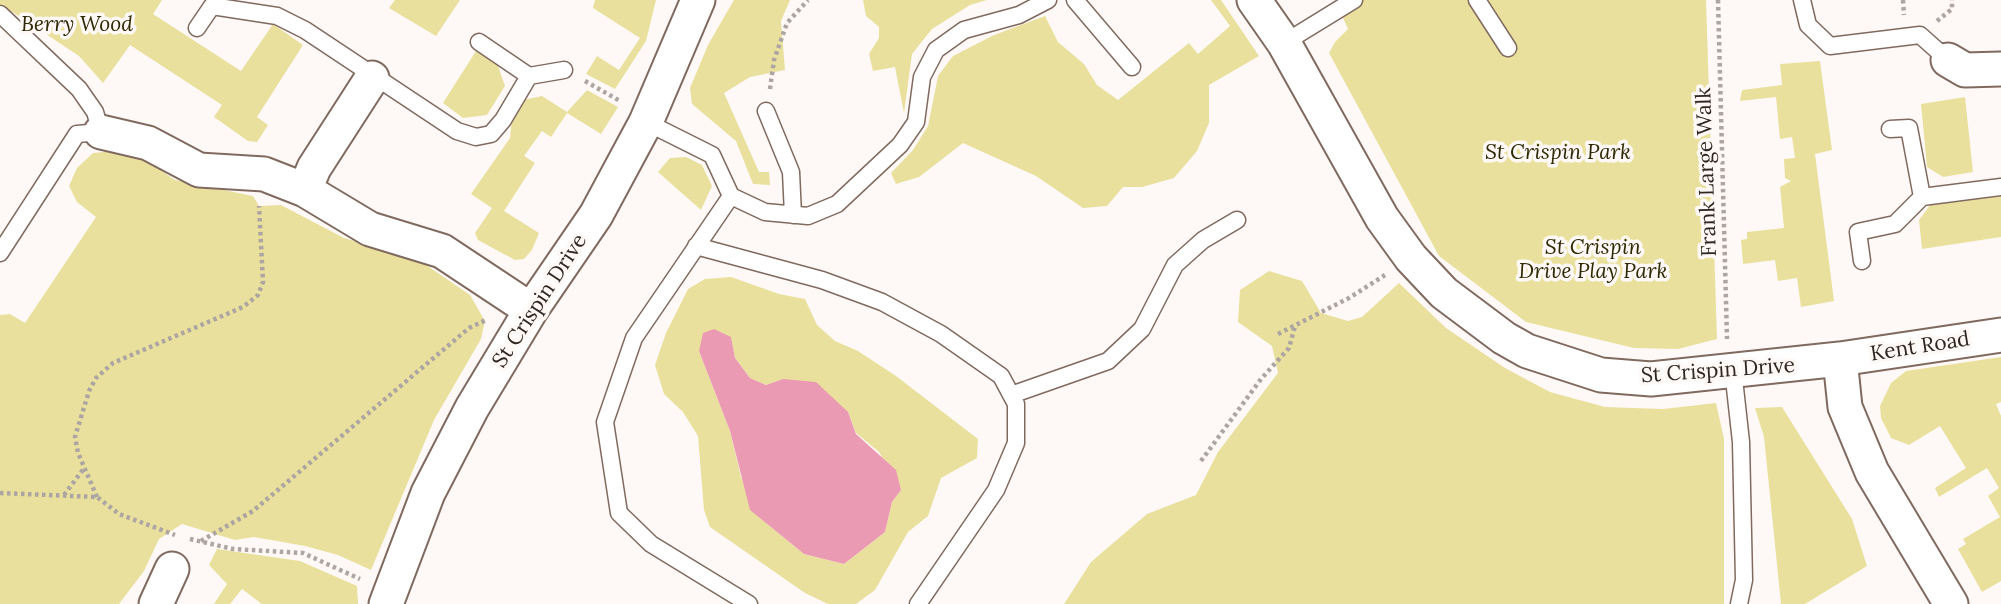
<!DOCTYPE html>
<html>
<head>
<meta charset="utf-8">
<style>
	body { margin:0 }
	canvas { display:block; background:#fef9f6 }
</style>
</head>
<body>
<canvas width="2001" height="604"></canvas>
<script>
const ctx = document.querySelector('canvas').getContext('2d');
ctx.lineJoin = 'round';
function paint(path, color) { ctx.fillStyle = color; ctx.fill(path, 'evenodd'); }
const poly = rows => new Path2D(rows.map(r => 'M' + r).join(''));
function trace(path, color, width, dash) { ctx.strokeStyle = color; ctx.lineWidth = width; ctx.lineCap = dash ? 'butt' : 'round'; ctx.setLineDash(dash || []); ctx.stroke(path); }
function write(font, color, halo, rows, align = 'center') {
  ctx.font = font + ' Lora,serif'; ctx.lineWidth = 7; ctx.setLineDash([]); ctx.textBaseline = 'middle'; ctx.strokeStyle = halo; ctx.fillStyle = color; for (const [text, x, y, turn = 0] of rows) {
    ctx.save(); ctx.translate(x, y); ctx.rotate((+turn || 0) * Math.PI / 180); ctx.textAlign = isNaN(turn) ? turn : align; if (halo) ctx.strokeText(text, 0, 0); ctx.fillText(text, 0, 0); ctx.restore();
  }
}
paint(poly([
	[0,0,162,0,153,14,241,71,273,24,303,45,257,117,268,125,257,142,248,141,214,117,222,105,130,45,103,83,79,56,8,9,0,19],
	[395,0,460,0,436,36,389,8],
	[595,0,656,0,646,41,615,89,586,74,597,56,619,70,640,38,593,8],
	[734,0,790,0,781,21,785,70,750,77,724,93,759,172,769,172,770,185,753,184,736,141,692,104,690,88,708,45],
	[863,0,987,0,970,5,932,29,912,54,904,113,895,67,873,71,869,54,879,38,879,27,866,16],
	[1211,0,1221,0,1259,56,1209,85,1209,123,1197,151,1174,178,1142,187,1123,187,1107,206,1083,208,1036,176,963,143,919,177,896,184,891,173,913,150,928,126,938,76,953,56,994,35,1045,16,1058,42,1084,64,1097,85,1118,100,1189,43,1198,54,1230,26],
	[1335,0,1706,0,1717,339,1678,349,1634,348,1526,322,1439,256,1329,53,1335,42,1348,29],
	[476,51,498,66,505,86,487,115,463,118,443,103],
	[1820,61,1832,150,1815,154,1834,301,1801,307,1797,278,1778,281,1775,260,1743,264,1741,240,1747,239,1747,232,1784,228,1780,187,1791,181,1785,178,1784,159,1795,158,1792,137,1780,139,1776,97,1740,101,1742,90,1782,85,1780,64],
	[587,90,618,107,601,134,567,113,551,137,542,131,524,156,535,163,504,211,539,233,532,250,524,259,515,260,478,240,475,233,492,208,471,194,510,138,512,118,523,100,542,96,567,112],
	[1965,97,1973,172,1943,177,1927,167,1921,104],
	[115,151,144,159,175,180,253,196,259,206,281,205,344,238,416,258,470,295,485,321,481,339,434,420,371,570,338,555,305,546,254,537,235,540,182,524,159,539,144,571,119,604,0,604,0,315,10,314,25,323,96,217,77,202,69,186,77,168,93,153],
	[686,157,702,165,712,186,701,210,658,172,670,158],
	[2001,196,2001,237,1922,249,1919,220,1930,205],
	[1269,271,1302,281,1321,313,1348,321,1362,317,1399,283,1446,328,1505,368,1550,392,1605,407,1663,409,1716,403,1724,439,1724,604,1064,604,1091,562,1147,514,1196,495,1218,452,1278,373,1272,346,1238,322,1240,290],
	[731,277,779,294,805,299,817,325,835,341,858,351,896,376,978,439,977,458,941,478,928,516,908,532,875,590,856,604,828,604,805,593,710,527,704,510,698,436,683,412,664,394,655,365,666,333,688,289,705,279],
	[731,338,735,358,750,378,766,385,783,379,848,412,856,433,879,452,901,490,892,502,885,532,844,564,804,554,766,523,741,477,730,431,699,351],
	[2001,357,2001,402,1996,404,2001,416,2001,581,1982,592,1958,549,1966,544,1963,539,2000,517,1988,496,1999,488,1987,468,1939,497,1935,488,1966,468,1940,426,1909,445,1891,438,1881,418,1880,406,1891,383,1906,371],
	[1782,407,1852,519,1867,566,1805,604,1781,604,1764,437,1755,408],
	[217,549,300,561,357,586,358,604,262,604,242,589,230,604,214,604,227,584,209,565]
]), '#eae09d');
paint(poly([
	[714,329,731,337,735,358,750,378,766,385,783,379,816,382,848,412,856,434,896,470,901,490,892,502,885,532,844,564,804,554,750,510,730,431,699,351,703,333]
]), '#eb9ab4');
const service = poly([
	[1075,0,1132,67],
	[1477,0,1508,48],
	[1802,0,1808,25,1830,46,1920,35,1948,60],
	[0,14,79,89,95,112,101,132,77,134,0,253],
	[197,28,212,6,277,16,305,30,457,131,476,137,491,134,503,120,529,76],
	[479,42,529,76,564,70],
	[1284,43,1354,0],
	[766,111,791,172,793,215],
	[646,122,712,155,731,196,634,338,605,422,619,513,651,544,749,604],
	[1890,129,1909,128,1922,197],
	[731,196,765,212,808,216,837,204,900,145,916,122,922,77,936,50,964,30,1019,15,1048,0],
	[696,246,822,280,882,302,941,334,1001,376,1016,404,1016,443,996,490,918,604],
	[1862,261,1858,232,1895,224,1922,197,2001,187],
	[1733,370,1741,442,1744,580,1739,604],
	[1011,395,1108,361,1142,329,1175,265,1203,240,1237,220]
]);
const minor = poly([
	[1254,0,1284,43,1382,218,1411,258,1444,293,1504,338,1527,351,1601,375,1651,379,1840,359,1845,407,1872,472,1951,604],
	[1948,60,1965,70,2001,69],
	[101,132,148,143,199,170,264,174,305,190,370,229,442,251,531,310],
	[305,190,314,168,372,78],
	[1840,359,2001,335],
	[156,604,172,569],
	[386,604,428,493,472,408,531,310,596,215,646,122,698,0]
]);
trace(service, '#806a5f', 19);
trace(minor, '#806a5f', 37);
trace(poly([
	[1718,0,1727,339],
	[1903,0,1904,15],
	[1937,21,1952,9,1952,0],
	[585,81,620,101],
	[770,89,774,60,787,23,808,0],
	[1278,334,1349,298,1385,275],
	[1201,461,1261,379,1289,348,1295,326],
	[0,493,97,497,119,514,175,535],
	[64,495,85,467],
	[97,497,78,453,75,437,89,391,96,378,113,363,243,307,258,295,263,282,259,206],
	[190,539,233,549,303,553,360,579],
	[201,541,253,511,469,328,486,320]
]), '#aca5a1', 4.5, [3.5, 3.5]);
trace(service, '#fff', 16);
trace(minor, '#fff', 33);
write('italic 21px', '#2f2905', '#fef9f6', [
	["Berry Wood",77,25],
	["St Crispin Park",1558,153],
	["St Crispin",1593,248],
	["Drive Play Park",1593,272]
]);
write('21px', '#2f2621', '#fef9f6', [
	["Frank Large Walk",1707,172,-92],
	["St Crispin Drive",540,301,-57],
	["Kent Road",1920,347,-9],
	["St Crispin Drive",1718,371,-4]
]);
</script>
</body>
</html>
